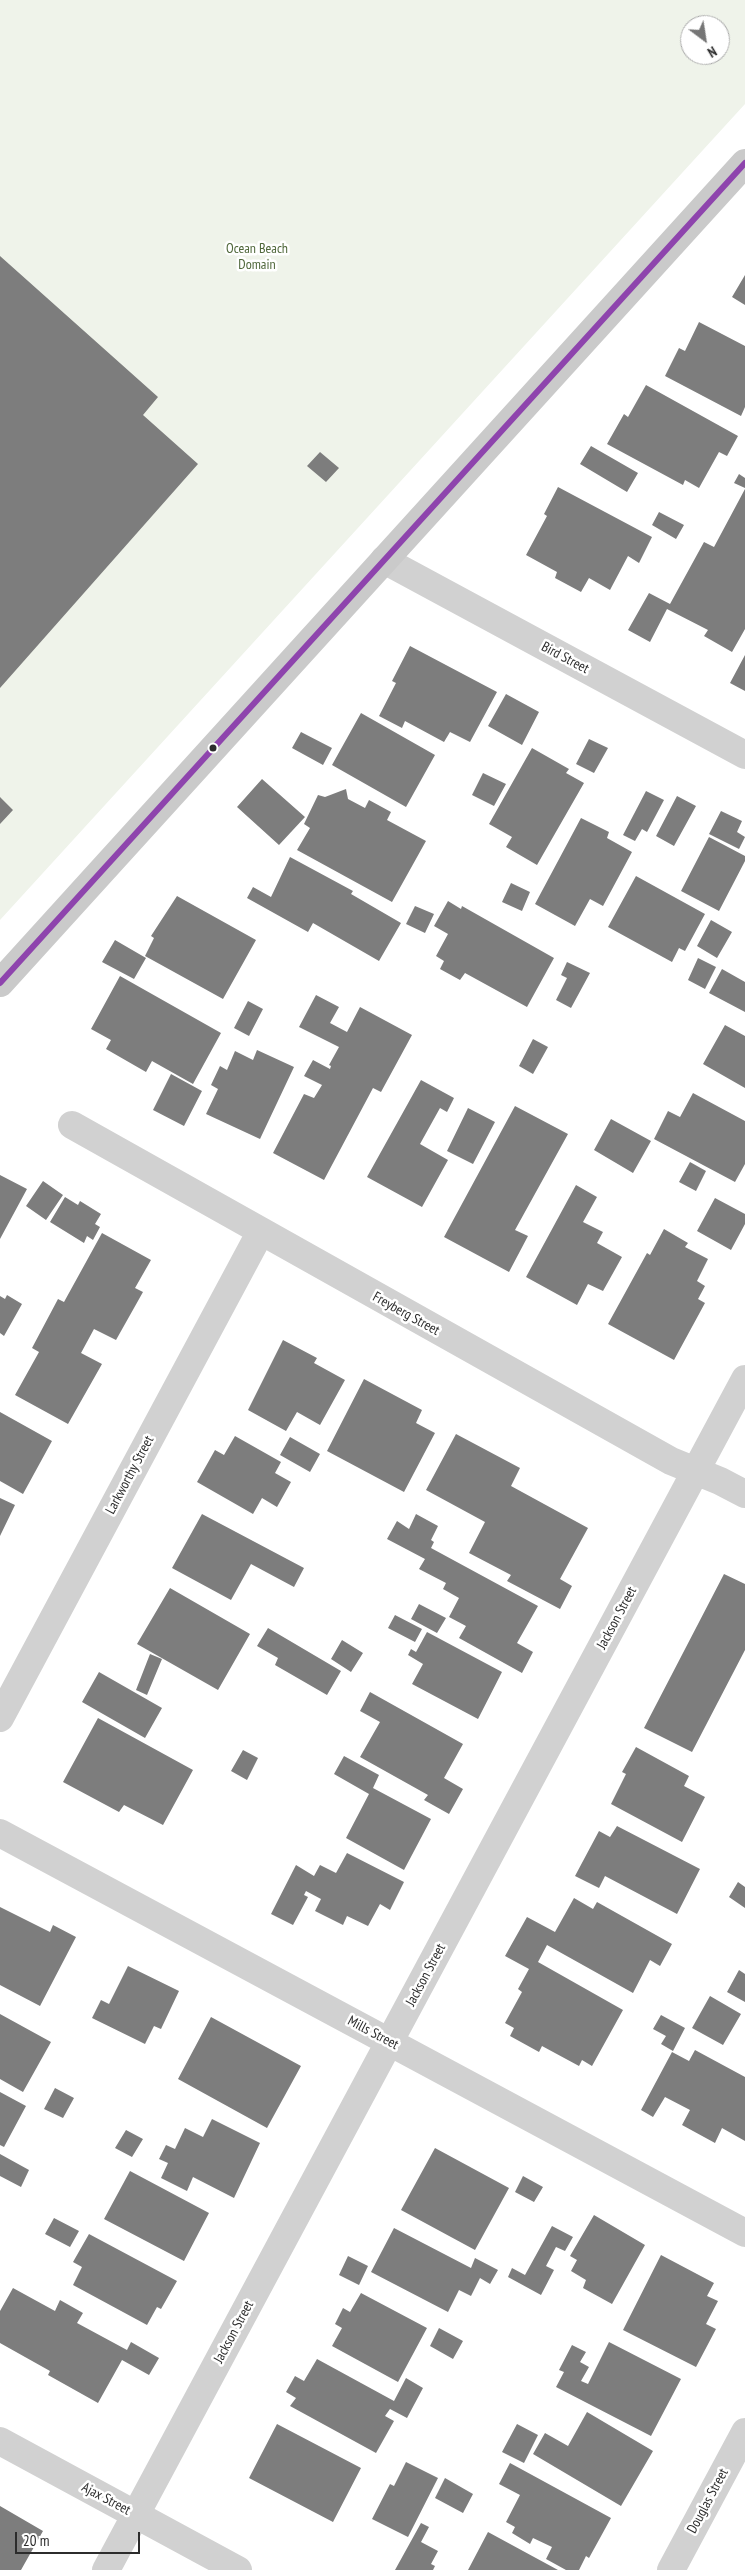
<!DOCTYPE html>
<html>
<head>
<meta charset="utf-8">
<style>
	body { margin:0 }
	#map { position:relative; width:745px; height:2570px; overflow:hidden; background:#fff; font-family:"PT Sans Narrow",sans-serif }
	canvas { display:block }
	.north { position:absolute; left:680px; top:15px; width:50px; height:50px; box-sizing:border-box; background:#fff; border:1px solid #ababab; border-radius:50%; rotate:149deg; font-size:14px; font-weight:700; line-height:20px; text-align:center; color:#2c2c2c }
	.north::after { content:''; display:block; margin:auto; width:18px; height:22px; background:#767676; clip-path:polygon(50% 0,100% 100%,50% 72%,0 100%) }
	.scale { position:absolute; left:15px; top:2532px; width:125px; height:22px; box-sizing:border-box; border:2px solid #2c2c2c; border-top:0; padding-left:6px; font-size:15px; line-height:18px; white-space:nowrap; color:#2c2c2c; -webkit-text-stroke:4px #fff; paint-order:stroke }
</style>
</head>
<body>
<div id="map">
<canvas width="745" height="2570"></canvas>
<div class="north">N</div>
<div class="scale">20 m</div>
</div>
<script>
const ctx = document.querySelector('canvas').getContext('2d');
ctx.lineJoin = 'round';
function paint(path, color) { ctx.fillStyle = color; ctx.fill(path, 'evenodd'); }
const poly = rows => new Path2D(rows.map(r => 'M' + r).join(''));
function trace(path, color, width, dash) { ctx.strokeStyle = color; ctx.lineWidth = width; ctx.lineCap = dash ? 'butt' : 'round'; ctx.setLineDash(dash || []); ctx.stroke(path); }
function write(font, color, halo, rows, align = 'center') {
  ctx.font = font + ' "PT Sans Narrow",sans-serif'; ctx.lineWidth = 5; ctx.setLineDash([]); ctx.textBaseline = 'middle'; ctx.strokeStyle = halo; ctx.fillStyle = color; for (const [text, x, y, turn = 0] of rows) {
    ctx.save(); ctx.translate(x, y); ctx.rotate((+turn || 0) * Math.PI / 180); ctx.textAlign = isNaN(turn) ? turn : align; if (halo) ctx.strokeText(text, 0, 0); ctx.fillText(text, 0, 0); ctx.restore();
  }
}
paint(poly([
	[0,0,745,0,745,104,0,920],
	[690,25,720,25,720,55,690,55]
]), '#eff3ea');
paint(poly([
	[0,256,158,397,143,415,198,464,0,688],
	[745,275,745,305,732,297],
	[699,322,745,346,745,407,741,416,665,376,679,348,685,351],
	[646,385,738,436,727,456,719,452,699,488,685,480,683,485,607,444,624,414,628,417],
	[591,446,638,473,627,492,580,464],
	[320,452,339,468,326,482,307,466],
	[739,474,745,478,745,488,734,483],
	[558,487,652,537,639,563,628,556,610,590,589,578,581,592,555,578,557,572,526,555,547,516,544,514],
	[745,489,745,629,732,652,704,636,708,630,667,609,650,642,628,630,649,593,670,604,704,542,714,547],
	[659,512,684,525,676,539,652,525],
	[410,646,497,692,470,742,450,732,444,742,405,721,402,728,379,716,396,683,392,681],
	[745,655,745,691,730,683],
	[506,694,539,712,522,745,488,726],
	[361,713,435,755,406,807,332,765],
	[301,732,332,748,323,765,292,748],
	[589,739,608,748,594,773,576,764],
	[532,748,569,769,566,773,584,783,537,865,506,847,512,837,489,824],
	[483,773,506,784,494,806,472,795],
	[262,779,305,817,279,845,237,807],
	[346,789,348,799,365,808,369,800,391,812,387,820,426,841,392,902,297,850,310,828,304,824,318,795,325,797],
	[646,791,664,800,647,832,642,829,635,841,623,835],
	[677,796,696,806,674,846,656,836],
	[0,797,13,810,0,824],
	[721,811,742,821,737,832,745,837,739,849,709,834],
	[581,818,609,832,607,838,632,852,603,906,590,899,575,926,535,904],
	[709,837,745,856,745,861,719,911,681,891],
	[290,857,353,891,351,894,401,923,379,961,313,923,308,932,247,898,253,887,271,897],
	[636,876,705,914,685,951,679,948,672,962,608,927],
	[511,883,530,892,522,911,502,902],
	[177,896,256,940,223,999,145,956,154,938,151,936],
	[448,901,461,909,462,906,554,958,527,1007,465,973,460,980,440,969,444,961,436,956,448,934,434,926],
	[415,906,434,914,425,933,406,924],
	[711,920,732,932,717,958,697,946],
	[115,940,146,958,134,979,102,962],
	[698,958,716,967,705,989,688,980],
	[567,962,590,973,571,1008,556,1000,567,978,561,975],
	[722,969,745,982,745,1012,709,993],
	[120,976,221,1033,193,1084,152,1061,146,1072,106,1049,111,1040,91,1029],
	[316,995,339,1007,330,1023,347,1032,360,1007,412,1035,381,1092,373,1088,324,1180,273,1153,304,1094,314,1098,322,1085,304,1076,313,1060,330,1069,331,1066,329,1065,339,1047,299,1027],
	[248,1001,263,1009,249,1036,234,1028],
	[725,1025,745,1036,745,1088,703,1064],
	[533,1039,548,1047,533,1074,519,1066],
	[257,1050,294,1067,260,1139,206,1114,218,1089,211,1085,220,1066,227,1070,235,1051,253,1060],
	[171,1074,202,1091,184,1126,153,1110],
	[421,1080,454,1098,447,1112,440,1108,420,1144,448,1160,422,1207,367,1177],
	[693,1093,745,1121,745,1164,735,1182,654,1139,668,1111,680,1117],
	[515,1106,568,1134,515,1230,528,1236,509,1272,444,1237],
	[468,1108,495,1122,473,1164,447,1151],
	[611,1119,651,1141,633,1173,594,1150],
	[690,1162,706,1171,696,1191,679,1182],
	[0,1175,27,1189,0,1239],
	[43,1181,63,1195,46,1220,26,1206],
	[576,1185,597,1197,583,1222,603,1232,597,1243,622,1257,603,1291,588,1284,577,1305,526,1277],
	[65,1197,78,1205,80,1201,101,1214,95,1224,100,1227,93,1240,87,1236,84,1243,50,1222],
	[715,1198,745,1214,745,1224,731,1250,697,1231],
	[664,1229,688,1243,685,1247,708,1259,697,1281,705,1286,698,1299,705,1303,674,1360,608,1324,647,1253,650,1255],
	[102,1233,151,1260,135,1288,143,1292,116,1340,94,1329,81,1353,102,1364,68,1424,15,1395,39,1352,32,1348,58,1299,64,1302],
	[7,1295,22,1304,4,1336,0,1333,0,1296,5,1299],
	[283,1340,317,1358,314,1363,345,1380,320,1425,297,1412,286,1431,248,1410],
	[364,1379,422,1410,416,1423,435,1433,404,1492,327,1451],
	[0,1412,52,1441,23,1494,0,1481],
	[456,1434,520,1468,511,1486,588,1528,560,1579,572,1586,560,1609,507,1581,511,1575,469,1553,485,1522,426,1490],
	[235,1436,281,1462,275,1473,291,1482,277,1507,262,1498,253,1514,197,1482,215,1450,224,1455],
	[290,1437,320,1454,310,1472,280,1455],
	[0,1498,15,1505,0,1536],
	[202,1514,304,1568,294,1587,251,1564,231,1600,172,1568],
	[416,1514,438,1526,431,1540,434,1542,431,1548,538,1606,517,1643,533,1652,522,1673,459,1638,466,1626,449,1617,459,1598,443,1589,446,1583,419,1569,425,1559,387,1539,397,1521,409,1529],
	[724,1574,745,1584,745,1650,692,1752,644,1728],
	[170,1588,250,1634,218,1690,137,1644],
	[419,1604,446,1618,437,1633,411,1619],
	[395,1615,422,1629,415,1642,388,1628],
	[268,1628,341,1671,327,1695,275,1665,278,1658,257,1646],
	[427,1632,502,1672,478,1719,412,1684,423,1664,408,1655,411,1649,416,1652],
	[342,1640,363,1653,351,1672,331,1659],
	[150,1654,162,1659,147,1695,136,1690],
	[99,1672,162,1708,145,1738,82,1702],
	[370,1692,463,1744,444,1778,463,1789,449,1814,424,1800,428,1795,360,1757,380,1722,360,1711],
	[98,1718,193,1770,163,1825,124,1805,119,1812,63,1782],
	[636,1747,689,1776,684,1786,705,1797,682,1842,611,1804,626,1774,622,1772],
	[243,1750,258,1758,247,1780,231,1771],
	[344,1756,379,1775,373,1788,431,1819,404,1870,346,1838,369,1794,334,1774],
	[617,1826,700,1869,677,1914,605,1876,599,1888,575,1876,599,1831,610,1837],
	[347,1853,404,1882,390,1910,380,1904,368,1926,347,1916,343,1925,315,1911,321,1899,306,1891,304,1895,308,1897,293,1925,271,1914,296,1865,314,1876,320,1865,336,1873],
	[738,1882,745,1887,745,1908,729,1897],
	[574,1898,593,1909,597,1902,672,1944,660,1966,650,1960,633,1993,547,1945,538,1962,623,2010,592,2066,582,2060,579,2066,542,2046,539,2052,510,2036,514,2028,505,2023,522,1992,518,1989,529,1969,505,1956,527,1917,555,1932],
	[0,1907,50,1932,53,1925,76,1937,40,2006,0,1985],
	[128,1966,179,1991,161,2029,154,2026,145,2044,92,2018,101,2000,109,2004],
	[739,1970,745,1974,745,2002,727,1992],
	[710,1996,741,2014,723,2045,692,2028],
	[0,2014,51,2042,23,2092,0,2079],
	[661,2015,685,2028,673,2051,661,2044,666,2036,653,2029],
	[211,2017,301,2066,267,2128,178,2079],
	[695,2050,745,2077,745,2141,722,2128,715,2143,682,2125,690,2110,665,2097,653,2117,641,2110,672,2052,689,2061],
	[55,2088,74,2098,63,2118,44,2109],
	[0,2092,26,2106,4,2147,0,2145],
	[212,2119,260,2143,234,2198,193,2177,187,2191,161,2178,168,2163,159,2159,166,2145,175,2149,185,2128,203,2137],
	[126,2130,143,2139,132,2157,115,2148],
	[435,2148,509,2188,475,2250,401,2210],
	[0,2154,29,2170,21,2187,0,2176],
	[130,2171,209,2213,184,2261,104,2219],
	[523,2176,543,2187,534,2202,515,2192],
	[594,2215,645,2245,612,2304,583,2288,586,2280,571,2271,577,2260,570,2256],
	[54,2218,79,2231,70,2247,45,2234],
	[552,2226,573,2237,565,2251,556,2247,546,2266,554,2270,541,2295,508,2277,512,2268,525,2275],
	[394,2228,471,2268,475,2258,498,2270,490,2284,480,2278,471,2296,459,2290,448,2312,371,2272],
	[89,2234,177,2281,161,2309,157,2307,147,2325,73,2285,82,2267,73,2262],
	[661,2255,714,2283,707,2296,718,2301,706,2324,716,2329,696,2367,623,2330],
	[348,2256,368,2266,359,2285,339,2275],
	[13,2288,55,2311,60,2300,83,2313,77,2323,127,2350,131,2342,159,2358,149,2375,122,2360,98,2403,48,2375,50,2371,0,2343,0,2311],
	[361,2293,427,2328,398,2382,332,2346,342,2328,335,2324,343,2308,350,2312],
	[439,2328,463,2341,453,2359,430,2346],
	[609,2342,681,2379,651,2436,556,2387,564,2372,559,2370,572,2345,586,2352,580,2362,589,2367,581,2381,588,2384],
	[317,2359,394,2401,406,2378,423,2388,407,2418,390,2409,385,2416,394,2421,376,2453,290,2406,296,2398,286,2392,295,2376,304,2381],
	[587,2412,653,2451,621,2506,533,2454,545,2433,568,2446],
	[277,2424,361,2468,333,2522,249,2478],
	[517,2424,538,2435,524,2463,502,2452],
	[406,2462,438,2478,408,2537,372,2519,390,2484,394,2486],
	[510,2463,611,2518,589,2558,586,2556,579,2570,566,2570,546,2559,552,2547,533,2538,530,2544,512,2533,515,2527,506,2522,520,2495,499,2484],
	[445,2478,473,2494,463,2513,435,2498],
	[0,2506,43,2531,21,2570,0,2570],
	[421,2523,429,2527,421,2542,438,2551,431,2564,435,2566,433,2570,395,2570],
	[488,2532,558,2570,468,2570]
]), '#7d7d7d');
trace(poly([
	[384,560,745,755],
	[72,1125,671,1461,720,1481,745,1494],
	[0,1718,260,1233],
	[0,1833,745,2233],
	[0,2441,238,2570],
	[106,2570,745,1379],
	[671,2570,745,2432]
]), '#d1d1d1', 28);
trace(poly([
	[0,983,745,163]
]), '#cacaca', 28);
trace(poly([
	[0,983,745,163]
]), '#8e44ad', 6);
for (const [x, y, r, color] of [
	[213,748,4.5,"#2c2c2c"]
]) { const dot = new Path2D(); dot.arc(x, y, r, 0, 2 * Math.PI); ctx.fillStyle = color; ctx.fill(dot); trace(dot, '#fff', 2); }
write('14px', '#4f673a', '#fff', [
	["Ocean Beach",257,249],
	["Domain",257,265]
]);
write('14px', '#2c2c2c', '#fff', [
	["Bird Street",565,658,28],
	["Freyberg Street",406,1314,29],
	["Larkworthy Street",130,1475,-62],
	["Jackson Street",617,1618,-62],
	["Jackson Street",426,1975,-62],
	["Mills Street",373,2033,28],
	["Jackson Street",234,2332,-62],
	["Ajax Street",106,2499,28],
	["Douglas Street",708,2501,-62]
]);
</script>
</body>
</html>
